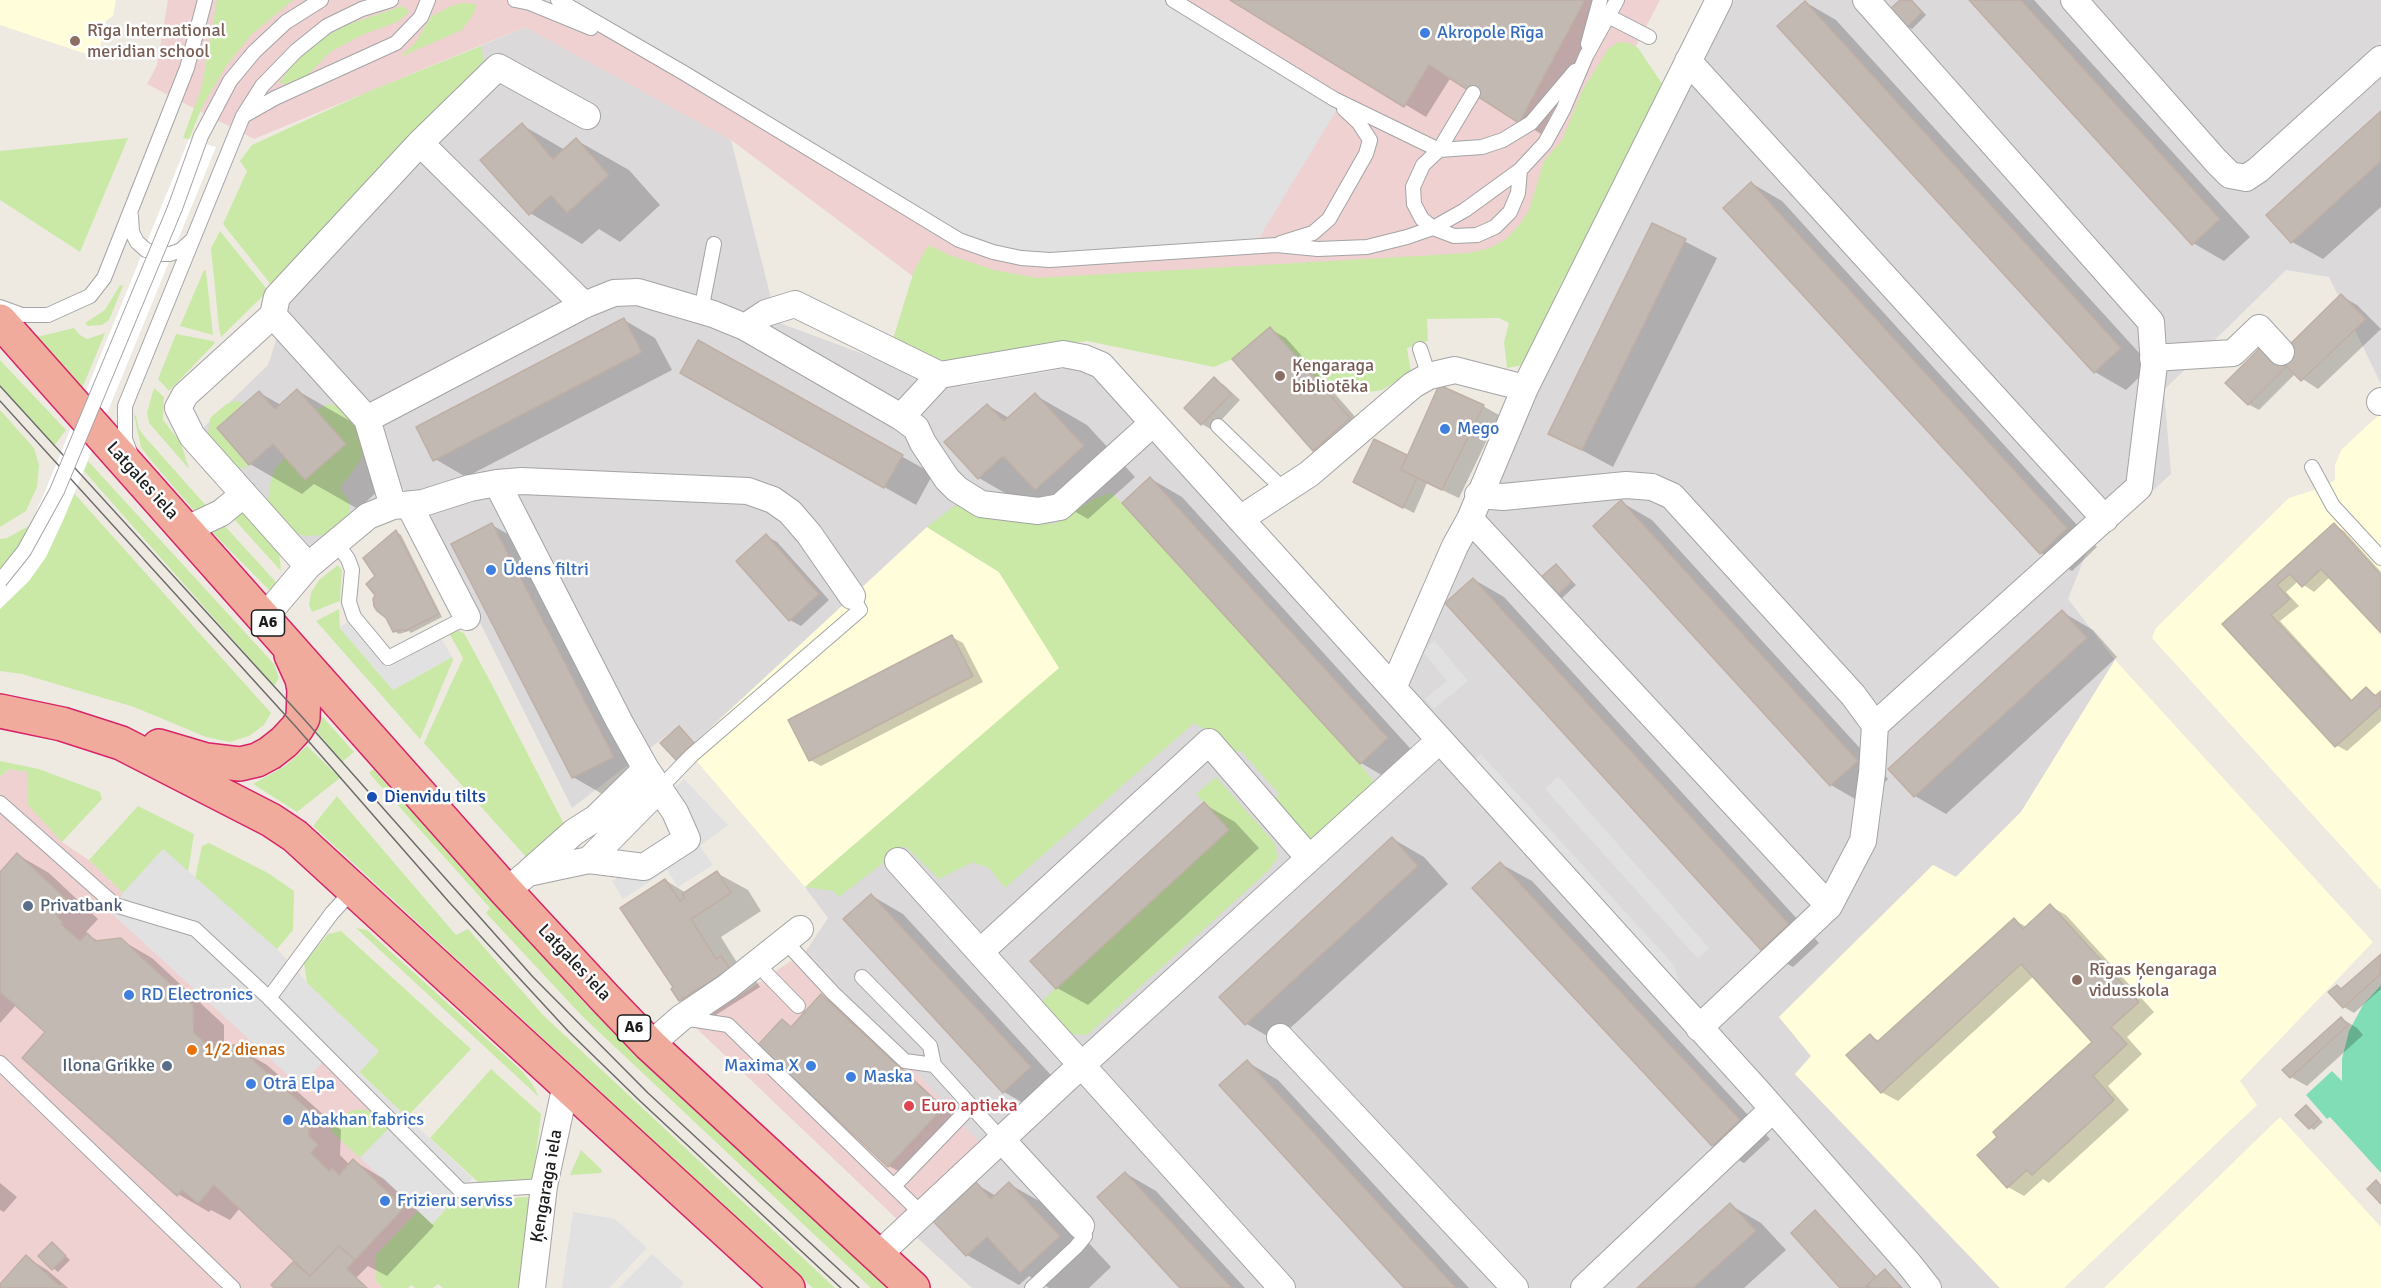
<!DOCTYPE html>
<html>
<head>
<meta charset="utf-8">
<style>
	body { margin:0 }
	canvas { display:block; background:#eeeae2 }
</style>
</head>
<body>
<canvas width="2381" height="1288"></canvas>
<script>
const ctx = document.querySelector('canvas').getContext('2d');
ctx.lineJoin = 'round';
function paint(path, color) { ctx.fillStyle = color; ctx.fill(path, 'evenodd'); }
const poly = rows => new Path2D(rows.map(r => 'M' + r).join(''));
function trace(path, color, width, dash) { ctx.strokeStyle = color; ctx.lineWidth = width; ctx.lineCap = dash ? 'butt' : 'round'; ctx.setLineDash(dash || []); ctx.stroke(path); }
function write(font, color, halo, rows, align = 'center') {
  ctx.font = font + ' Signika,sans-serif'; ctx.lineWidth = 5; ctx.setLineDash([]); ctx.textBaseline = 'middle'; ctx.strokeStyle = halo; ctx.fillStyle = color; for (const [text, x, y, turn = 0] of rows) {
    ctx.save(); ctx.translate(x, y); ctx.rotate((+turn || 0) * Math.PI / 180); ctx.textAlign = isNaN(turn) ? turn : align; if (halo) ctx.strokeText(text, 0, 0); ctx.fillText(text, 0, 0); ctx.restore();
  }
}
paint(poly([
	[1734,0,2381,0,2381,384,2329,277,2286,270,2164,390,2171,474,2087,551,2068,599,2115,660,2021,812,1956,877,1933,865,1779,1017,1811,1056,1795,1074,2000,1288,972,1288,901,1223,982,1145,806,951,828,918,805,887,1059,668,927,527,694,743,679,726,572,808,444,550,404,489,297,565,204,471,201,430,268,365,291,295,406,78,525,27,731,140,777,322,893,365,963,386,1085,365,1378,683,1516,433]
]), '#dbd9da');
paint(poly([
	[168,0,1660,0,1511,286,926,286,731,140,525,27,254,139,147,84,157,65],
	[9,769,27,772,62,842,89,860,123,893,163,849,277,949,307,983,359,1073,472,1178,432,1224,418,1211,376,1281,383,1288,0,1288,0,777],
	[806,951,982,1145,901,1223,694,1026]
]), '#efd1d1');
paint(poly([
	[0,0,116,0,113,16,106,21,98,58,0,25],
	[2381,413,2381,890,2152,638,2156,628,2289,498,2323,487,2335,480,2335,465,2342,449],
	[927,527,999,572,1060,668,805,887,687,750],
	[2115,660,2373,942,2240,1081,2257,1105,2064,1288,2000,1288,1795,1074,1811,1056,1779,1017,1933,865,1956,877,2021,812],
	[2280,1117,2381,1227,2381,1288,2104,1288]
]), '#fffdda');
paint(poly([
	[217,0,293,0,251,35,226,66,203,105,189,139,183,138,202,86],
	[463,3,476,4,474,13,462,30,400,57,415,43,431,17,451,6],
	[403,6,409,12,399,21,360,36,330,52,308,75,285,84,279,83,295,61,320,40,346,25],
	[1619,42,1629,43,1638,48,1663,85,1607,199,1561,284,1523,365,1507,368,1504,342,1509,323,1499,318,1427,319,1428,341,1407,348,1411,372,1382,390,1368,392,1344,389,1328,393,1270,327,1232,359,1214,367,1087,341,936,363,893,339,914,271,927,247,931,246,949,255,994,270,1037,278,1469,253,1490,248,1506,239,1520,224,1529,210,1544,161,1562,140,1583,89,1608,49],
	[481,46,485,65,272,286,223,224,247,171,240,161,252,145,365,93],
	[128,138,80,252,0,200,0,151],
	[220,231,266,288,267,292,221,337,219,328,211,248],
	[204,270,206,271,213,335,180,326],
	[120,285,123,286,109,320,102,325,88,326,85,323,105,310],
	[74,328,80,335,87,339,105,333,81,391,32,334,41,336],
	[176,334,213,341,215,343,169,391,158,379],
	[0,360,66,430,54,446,0,385],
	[154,388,164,397,163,420,181,443,189,469,149,423,147,413],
	[234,401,241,402,243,406,249,465,244,468,237,468,215,447,208,434,210,418,225,405],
	[329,404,337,406,359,428,364,447,361,460,340,488,350,503,349,516,341,528,325,535,305,536,289,530,273,514,268,501,270,484,275,468,285,458,305,480,345,444,316,410],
	[0,410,34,448,39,465,37,487,26,511,0,527],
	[134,415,136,416,139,429,145,437,210,510,197,514,149,458,141,447],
	[88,461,274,664,279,678,274,686,84,471],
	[56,473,271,713,264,725,249,736,230,742,206,737,134,707,22,674,0,671,0,539,7,538,38,521],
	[1111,493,1122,503,1360,764,1378,787,1309,849,1270,807,1279,794,1240,750,1233,756,1207,731,1194,723,1005,888,989,868,973,862,939,879,905,846,839,897,833,891,805,887,1059,668,999,572,927,527,958,503,1011,519,1054,524,1094,499],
	[238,513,244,514,279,551,281,571,233,518],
	[224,525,275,581,276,585,272,593,211,531],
	[338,565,342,570,340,601,312,612,309,605,311,593,319,580],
	[339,609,340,628,393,690,452,657,453,660,420,739,316,621],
	[457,630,464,633,490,681,566,828,526,857,424,743,463,658,449,633],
	[322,716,354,752,342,762,316,730],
	[307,746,340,778,297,812,253,784,285,766],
	[0,761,39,769,100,792,102,799,62,842,28,805,27,772,9,769,0,777],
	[373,769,589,1008,891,1288,871,1288,583,1017,486,913,490,908,369,773],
	[1216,777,1274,842,1278,857,1269,870,1087,1035,1072,1034,1041,1002,1229,830,1196,794],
	[337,796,456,935,468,929,543,1015,835,1288,813,1288,313,826],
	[138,806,194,834,188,872,163,849,123,893,89,860],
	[209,843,268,873,294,891,293,930,277,949,195,879,202,846],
	[356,928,367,930,522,1071,533,1085,539,1097],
	[341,931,471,1049,407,1117,359,1072,378,1051,307,983,304,963,328,934],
	[491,1069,541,1114,533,1179,479,1183,430,1138],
	[359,1109,377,1113,391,1126,360,1158,330,1130,348,1112],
	[581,1150,602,1170,601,1173,570,1175],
	[532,1197,520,1288,443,1288,438,1284,433,1288,415,1288,411,1285,408,1288,383,1288,376,1281,375,1256,418,1211,432,1224,447,1208,475,1199]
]), '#cae9a7');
paint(poly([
	[2381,985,2381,1173,2330,1117,2327,1119,2306,1095,2332,1071,2342,1081,2342,1059,2349,1031,2363,1005]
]), '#80ddb5');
paint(poly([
	[545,0,1166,0,1344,98,1250,253,988,257],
	[347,622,388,668,441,638,452,657,393,690,340,628],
	[1434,640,1468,681,1434,709,1425,699,1447,681,1423,652],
	[1481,754,1674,965,1684,1000,1471,763],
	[1558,776,1709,948,1698,959,1545,789],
	[684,779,728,825,700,846,713,865,678,887,667,870,623,899,612,881,681,834,659,803],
	[163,849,277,949,307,983,379,1051,359,1073,472,1178,432,1224,360,1158,391,1126,322,1063,300,1086,110,912,123,893],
	[573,1212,615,1219,647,1248,609,1288,562,1288],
	[652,1254,684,1283,680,1288,619,1288]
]), '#e1e1e1');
paint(poly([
	[189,139,216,147,65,516,46,557,29,581,0,609,0,570,26,535,46,489]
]), '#fff');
paint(poly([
	[1233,0,1612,0,1541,134,1451,77,1426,117],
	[1902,0,1912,0,1926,15,1912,29,1907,26],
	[1971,0,2034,0,2250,237,2224,261,2193,243],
	[1805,2,1836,20,2151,366,2126,390,2095,372],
	[2381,113,2381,207,2323,259,2292,242],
	[522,125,565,150,576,140,629,170,660,205,620,242,599,229,582,244,530,213],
	[1751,183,1782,201,2097,547,2072,571,2041,553],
	[1653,225,1717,258,1613,467,1550,433],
	[2341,296,2357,305,2381,329,2318,389,2295,374,2259,410,2248,404,2278,358],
	[624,320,655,338,672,370,466,477,435,459],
	[1270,329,1286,338,1365,428,1330,459,1314,450],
	[699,342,933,474,916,505,682,372],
	[1214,379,1224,385,1240,400,1212,430,1202,424],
	[298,391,350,421,397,474,358,509,314,484,302,494,250,464,260,393,281,405],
	[1035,395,1087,425,1135,477,1088,519,1046,495,1031,508,979,478,987,405,1009,418],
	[1483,406,1499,415,1459,498,1427,483,1414,513,1365,488,1374,441,1408,457],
	[1151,479,1182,497,1418,757,1392,781,1361,763],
	[1621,502,1652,520,1888,779,1862,803,1831,785],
	[492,525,523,543,644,775,604,795,573,777],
	[2334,525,2344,531,2381,572,2381,631,2330,577,2314,592,2298,581,2294,585,2286,592,2299,606,2280,621,2353,701,2366,689,2378,696,2381,693,2381,721,2347,751,2336,745,2225,624],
	[397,532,401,535,442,617,411,633,409,631,399,634,394,631,377,576],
	[766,536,777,542,829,600,801,626,790,620],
	[1556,566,1576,585,1561,599,1556,596],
	[1473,579,1504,597,1819,943,1793,967,1762,949],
	[2062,612,2093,630,2117,657,1946,814,1915,796],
	[952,637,963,643,983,682,821,766,810,760],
	[679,728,698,747,681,762,677,759],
	[1204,804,1235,822,1259,848,1088,1005,1057,988],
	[1393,839,1424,857,1448,884,1276,1041,1245,1023],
	[18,855,49,873,98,919,86,932,88,935,100,942,121,940,152,958,224,1025,224,1048,236,1047,267,1065,341,1130,340,1155,350,1165,354,1161,384,1179,434,1226,387,1276,368,1266,356,1278,367,1288,277,1288,293,1264,303,1269,240,1208,230,1220,211,1210,209,1212,178,1194,47,1032,17,1004,0,1023,0,874],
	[1501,864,1532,881,1770,1139,1744,1163,1713,1145,1474,888],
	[717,873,748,890,761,911,721,937,741,969,752,975,760,987,711,1018,680,1000,673,989,665,880,686,893],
	[872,896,903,914,1061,1086,1035,1110,1004,1092],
	[2050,906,2066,915,2154,1012,2127,1037,2142,1054,2108,1086,2129,1110,2049,1183,2043,1179,2024,1196,2008,1187,1979,1155,2094,1042,2034,976,1898,1101,1881,1092,1870,1036,1880,1041,2014,920,2027,927],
	[2381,956,2381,989,2354,1013,2344,1007,2337,986,2343,990],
	[822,996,832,1002,952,1115,900,1172,889,1166,783,1021,792,1027],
	[2341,1018,2357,1028,2363,1035,2307,1086,2291,1077],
	[1247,1062,1278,1080,1469,1288,1406,1288],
	[2306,1107,2323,1122,2314,1130,2309,1127],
	[1125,1173,1156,1191,1245,1288,1183,1288],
	[0,1183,17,1197,4,1212,0,1210],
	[976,1184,996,1196,1009,1184,1062,1214,1111,1267,1089,1288,1049,1288,1029,1276,1019,1285,967,1255,935,1221],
	[1730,1205,1761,1223,1786,1250,1744,1288,1640,1288],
	[1815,1212,1878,1278,1885,1271,1903,1288,1842,1288],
	[52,1244,70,1260,58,1272,40,1256],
	[26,1257,47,1270,68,1288,0,1288]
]), '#0003');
const building = poly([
	[1230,0,1585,0,1519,123,1429,65,1404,107,1230,0],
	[1900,0,1911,0,1922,12,1906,28,1889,10,1900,0],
	[1969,0,2021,0,2220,219,2192,245,1969,0],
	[1805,1,2121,348,2094,373,1777,26,1805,1],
	[2381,111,2381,161,2291,243,2266,215,2381,111],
	[522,123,553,159,576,138,609,175,567,213,551,195,529,215,480,160,522,123],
	[1751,182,2067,528,2040,554,1723,208,1751,182],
	[1652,223,1686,239,1582,450,1548,434,1652,223],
	[2341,294,2366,319,2301,381,2277,357,2341,294],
	[624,318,642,352,433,461,416,427,624,318],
	[1270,327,1350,418,1313,451,1232,359,1270,327],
	[698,340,903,455,884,488,680,373,698,340],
	[2263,345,2285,368,2248,405,2225,383,2263,345],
	[1214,377,1231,394,1201,425,1184,408,1214,377],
	[1439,385,1484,405,1442,490,1401,470,1439,385],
	[297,389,346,444,305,480,273,444,249,465,217,428,259,391,275,409,297,389],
	[1035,393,1084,446,1035,490,1003,456,978,479,944,442,987,404,1004,421,1035,393],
	[1374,439,1407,455,1401,470,1417,478,1403,508,1353,482,1374,439],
	[1150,477,1388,738,1360,764,1122,503,1150,477],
	[1621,500,1858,761,1830,786,1593,526,1621,500],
	[492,523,614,757,572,778,451,544,492,523],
	[2334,523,2381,575,2381,633,2321,569,2302,587,2290,574,2277,585,2290,599,2271,615,2351,701,2366,687,2375,696,2381,691,2381,706,2335,747,2222,624,2334,523],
	[396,530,439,614,405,631,404,629,393,632,386,618,377,611,374,606,373,599,375,595,366,584,375,576,363,558,396,530],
	[766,534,819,594,789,621,736,561,766,534],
	[1556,564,1572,582,1555,597,1539,579,1556,564],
	[1473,578,1789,924,1761,950,1445,603,1473,578],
	[2062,610,2087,638,1914,797,1888,769,2062,610],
	[952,635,973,676,809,761,788,720,952,635],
	[679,726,694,743,676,760,660,743,679,726],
	[1204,802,1229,830,1056,989,1030,961,1204,802],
	[1392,837,1418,866,1245,1025,1219,997,1392,837],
	[17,853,68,901,56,914,63,923,61,924,80,941,87,933,95,941,121,938,193,1005,194,1033,210,1047,236,1045,310,1111,309,1136,318,1145,311,1153,329,1171,332,1168,339,1175,353,1159,404,1208,355,1260,339,1246,310,1276,214,1185,198,1204,182,1190,177,1196,22,1058,45,1032,0,992,0,872,17,853],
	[1500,862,1740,1120,1712,1146,1472,888,1500,862],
	[717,871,731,893,691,919,716,959,721,956,730,969,679,1001,671,989,673,987,620,908,665,879,680,901,685,898,682,894,717,871],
	[871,894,1031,1067,1003,1093,843,919,871,894],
	[2050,904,2139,1002,2111,1027,2127,1044,2093,1076,2114,1100,2032,1175,2027,1170,2007,1188,1977,1155,1997,1137,1993,1132,2092,1042,2021,964,1881,1093,1846,1055,1870,1034,1877,1042,2014,918,2023,929,2050,904],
	[2381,954,2381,974,2343,1008,2328,992,2337,985,2341,989,2381,954],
	[821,994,943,1108,888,1167,758,1045,782,1019,791,1027,821,994],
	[2341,1017,2348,1025,2290,1078,2282,1070,2341,1017],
	[1247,1060,1456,1288,1404,1288,1219,1085,1247,1060],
	[2306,1105,2319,1119,2309,1129,2295,1115,2306,1105],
	[1125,1172,1232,1288,1180,1288,1097,1197,1125,1172],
	[2376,1180,2381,1186,2381,1204,2367,1189,2376,1180],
	[976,1182,991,1199,1009,1182,1060,1236,1020,1273,987,1237,966,1256,933,1221,976,1182],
	[1730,1203,1756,1231,1693,1288,1637,1288,1730,1203],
	[1815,1210,1876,1277,1864,1288,1840,1288,1791,1233,1815,1210],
	[52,1242,66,1256,52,1270,38,1256,52,1242],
	[339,1246,355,1260,347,1269,367,1288,274,1288,271,1285,293,1262,310,1276,339,1246],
	[26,1255,60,1286,61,1284,66,1288,0,1288,0,1284,26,1255],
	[1885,1269,1900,1286,1898,1288,1870,1288,1867,1285,1885,1269]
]);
paint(building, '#c2b9b2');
trace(building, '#bfafa5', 1.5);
const service = poly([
	[515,0,530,3,591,28],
	[558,0,684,73,959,240,993,252,1021,258,1050,260,1276,245,1318,249,1367,247,1407,237,1433,228,1465,210,1520,170,1545,143,1563,110,1586,56,1617,0],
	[1173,0,1334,99,1439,150,1482,147,1503,140,1521,129,1531,123,1575,71],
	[1608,16,1649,37],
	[1588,44,1600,0],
	[1473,93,1439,150,1423,165,1413,187,1414,204,1422,219,1433,228,1454,236,1477,235,1495,227,1510,212,1518,193,1520,170],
	[245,115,275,98,396,43,421,17,428,0],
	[175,208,201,136,230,81,254,52,286,22,321,0],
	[131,216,132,232,137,242,146,250,158,254,170,254,181,250,191,241],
	[1281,243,1313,233,1329,219,1366,154,1370,140,1359,123,1344,109],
	[0,307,22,315,48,315,90,296,104,278,187,68,205,0],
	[701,311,714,244],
	[1420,349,1429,376],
	[1218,426,1284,490],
	[130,452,125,439,125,406,243,116,262,86,296,51,327,26,362,9,391,0],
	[2312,467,2333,506,2381,558],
	[337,544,348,559,352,570,349,602,354,617,388,658,467,617],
	[659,789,692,755,860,610,852,596],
	[0,803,115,905,195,929,269,998,461,1191,544,1186],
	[785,941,833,993,905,1061,934,1065,1001,1139],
	[757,964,798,1006],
	[862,977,930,1046,934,1065],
	[269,998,332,913,353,890],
	[683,1018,728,1025,922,1214],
	[0,1063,233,1288],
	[894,1186,971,1106],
	[1032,1288,1076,1247,1085,1236,1081,1226]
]);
const minor = poly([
	[1866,0,2151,322,2154,365,2139,487,1875,725],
	[2074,0,2216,161,2230,175,2246,178,2258,170,2381,59],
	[1688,61,2105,519],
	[420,143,584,305],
	[273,315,367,419],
	[745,327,766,313,795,304,940,375],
	[2153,358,2233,353,2259,328,2281,352],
	[2380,402,2381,401],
	[901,417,916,428,923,443,947,479,957,489,981,504,1038,511,1060,507,1153,423],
	[497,483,619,721,646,769,675,812,687,839,644,867,589,860],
	[1478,495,1503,497,1626,485,1652,487,1672,496,1853,695,1875,725,1872,773,1863,841,1829,906,1699,1028],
	[409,505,467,617],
	[393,506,423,503,470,488,497,483,522,481,748,491,773,500,790,512,809,534,852,596],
	[1240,519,1309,474,1413,385,1429,376,1455,370,1525,388],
	[1470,519,1829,906],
	[185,530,221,513,244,494],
	[308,566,192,436,178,408,185,395,273,315,277,297,420,143,498,67,587,116],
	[264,618,308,566,368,516,393,506,367,419,584,305,614,293,638,292,713,314,745,327,901,417,940,375,1063,354,1084,358,1101,365,1760,1094,1909,1264,1928,1288],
	[1393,688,1455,546,1470,519,1525,388,1719,0],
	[898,861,1282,1288],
	[530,871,574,832,596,818,646,769],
	[506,891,528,873,589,860,659,789],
	[980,952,1209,742,1309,858],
	[1280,1037,1515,1288],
	[650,1045,681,1018,727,987,800,929],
	[1001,1139,1081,1226],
	[877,1256,1064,1081,1440,740],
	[532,1288,544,1186,566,1084],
	[1584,1288,1773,1109]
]);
const trunk = poly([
	[0,321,506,891,605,998,650,1045,913,1288],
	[0,711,62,724,121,743,271,820,295,836,788,1288],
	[159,746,206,760,240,764,257,760,270,753,284,742,297,728,303,718,304,690,302,679,291,655]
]);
trace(service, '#a4a4a4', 16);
trace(minor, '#a4a4a4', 28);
trace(trunk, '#d72469', 36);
trace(service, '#fff', 14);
trace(minor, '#fff', 26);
trace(trunk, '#f0ab9c', 33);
trace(poly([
	[0,386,303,718,533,977,648,1093,859,1288],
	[0,401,297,728,449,902,568,1031,640,1101,841,1288]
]), '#6b6b6b', 1.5);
const serviceBridge = poly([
	[0,581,24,551,57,491,175,208]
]);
trace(serviceBridge, '#a4a4a4', 16, []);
trace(serviceBridge, '#fff', 14);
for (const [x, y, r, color] of [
	[1425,33,6,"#3f7fe0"],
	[75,41,6,"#8d6e63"],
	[1280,376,6,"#8d6e63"],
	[1445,429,6,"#3f7fe0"],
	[491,570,6,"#3f7fe0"],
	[372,797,6,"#1a4fb4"],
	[28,906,6,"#5c6f8a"],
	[2077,980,6,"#8d6e63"],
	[129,995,6,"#3f7fe0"],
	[192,1050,6,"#e8710a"],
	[167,1066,6,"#5c6f8a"],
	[811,1066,6,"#3f7fe0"],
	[851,1077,6,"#3f7fe0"],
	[251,1084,6,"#3f7fe0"],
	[909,1106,6,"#e0444e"],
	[288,1120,6,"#3f7fe0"],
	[385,1201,6,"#3f7fe0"]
]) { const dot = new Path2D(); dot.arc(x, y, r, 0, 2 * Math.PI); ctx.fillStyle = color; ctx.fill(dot); trace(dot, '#fff', 2); }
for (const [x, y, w] of [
	[268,623,33],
	[634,1028,33]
]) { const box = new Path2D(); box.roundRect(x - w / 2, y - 13, w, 26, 4.5); ctx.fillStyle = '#fff'; ctx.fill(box); trace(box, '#1d1d1d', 1.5); }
write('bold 16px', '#1d1d1d', null, [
	["A6",268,623],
	["A6",634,1028]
]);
write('18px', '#785e54', '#fff', [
	["Rīga International",87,31],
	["meridian school",87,52],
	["Ķengaraga",1292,366],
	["bibliotēka",1292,387],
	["Rīgas Ķengaraga",2089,970],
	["vidusskola",2089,991]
], 'left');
write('18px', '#366cbe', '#fff', [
	["Akropole Rīga",1437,33],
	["Mego",1457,429],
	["Ūdens filtri",503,570],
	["RD Electronics",141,995],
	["Maxima X",799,1066,"right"],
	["Maska",863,1077],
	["Otrā Elpa",263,1084],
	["Abakhan fabrics",300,1120],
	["Frizieru serviss",397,1201]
], 'left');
write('18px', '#1d1d1d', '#fff', [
	["Latgales iela",142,481,48],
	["Latgales iela",574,963,47],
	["Ķengaraga iela",547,1186,-80]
]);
write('18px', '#164399', '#fff', [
	["Dienvidu tilts",384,797]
], 'left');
write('18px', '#4e5e75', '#fff', [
	["Privatbank",40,906],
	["Ilona Grikke",155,1066,"right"]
], 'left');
write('18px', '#c56008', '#fff', [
	["1/2 dienas",204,1050]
], 'left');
write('18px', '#be3a42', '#fff', [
	["Euro aptieka",921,1106]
], 'left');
</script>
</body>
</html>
